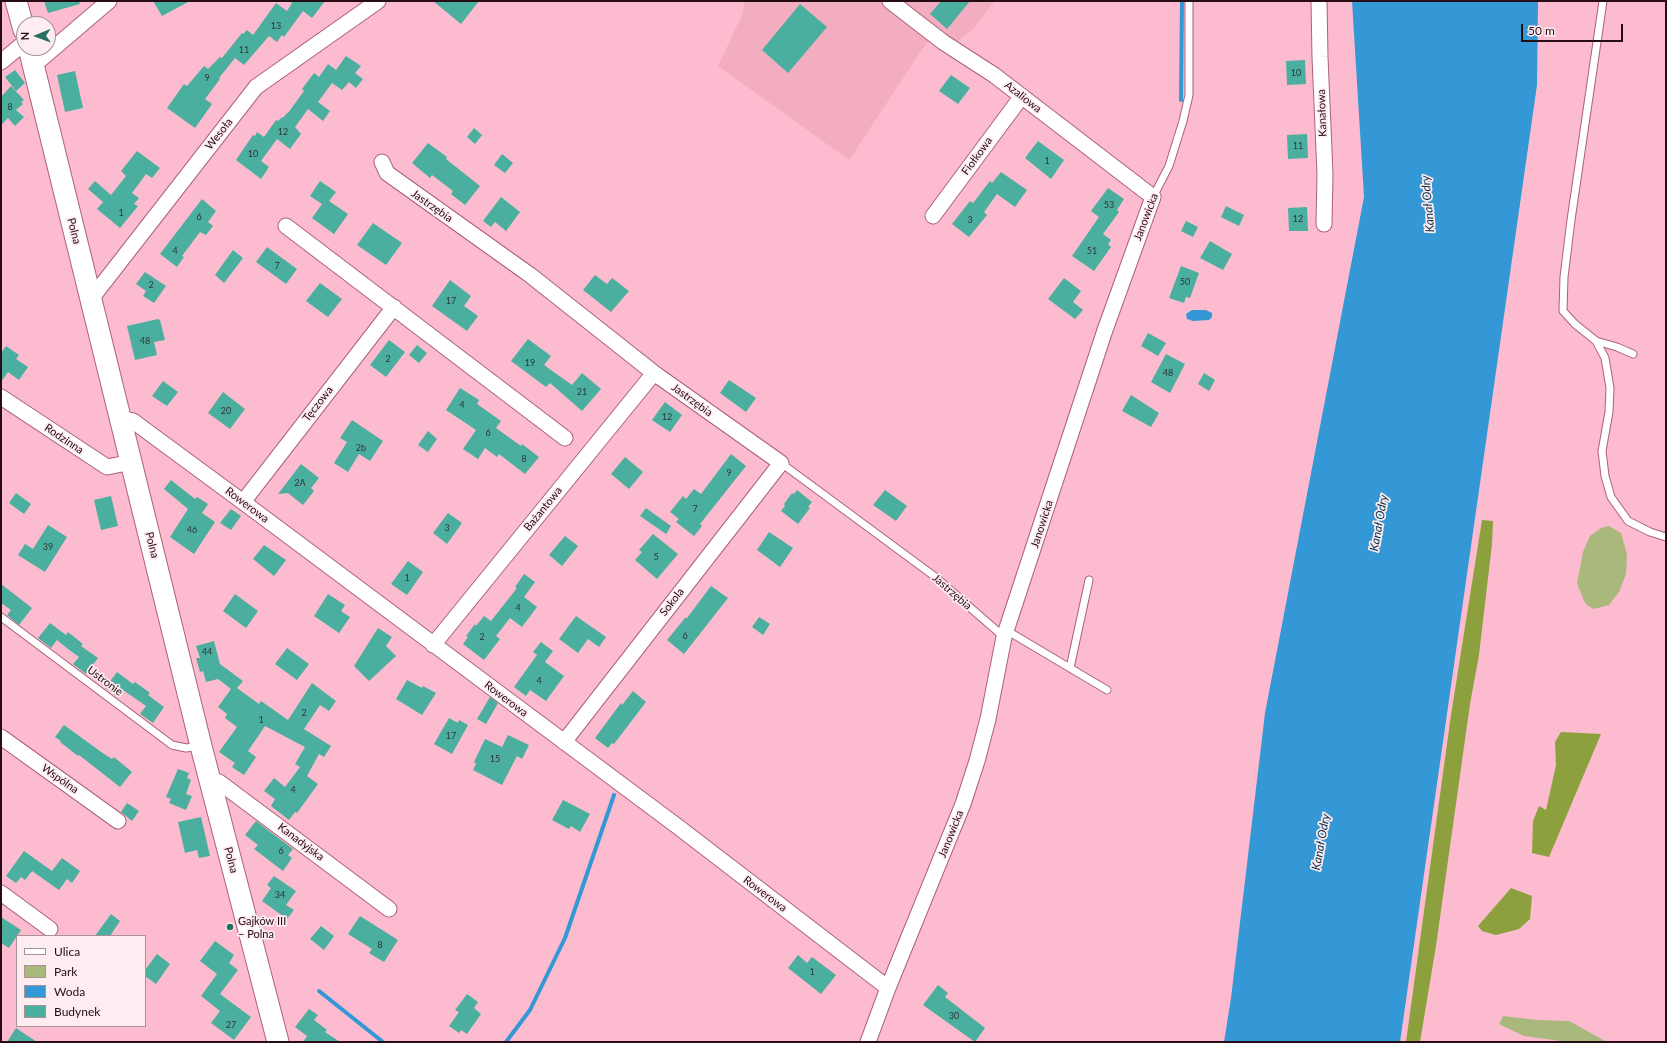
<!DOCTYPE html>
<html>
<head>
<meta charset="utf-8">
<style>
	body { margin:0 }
	#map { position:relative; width:1667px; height:1043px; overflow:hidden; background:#fcbbce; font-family:Lato,sans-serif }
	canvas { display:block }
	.frame { position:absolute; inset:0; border:2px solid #270b15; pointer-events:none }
	.legend { position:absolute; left:16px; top:935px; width:130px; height:92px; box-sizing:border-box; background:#fdecf0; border:1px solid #a79298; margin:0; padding:5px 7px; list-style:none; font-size:12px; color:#270b15 }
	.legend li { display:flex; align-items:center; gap:8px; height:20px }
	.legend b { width:20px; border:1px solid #a79298 }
	.north { position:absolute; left:16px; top:16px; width:40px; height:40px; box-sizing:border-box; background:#fdecf0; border:1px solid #a79298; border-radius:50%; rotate:269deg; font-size:11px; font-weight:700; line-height:16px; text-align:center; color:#270b15 }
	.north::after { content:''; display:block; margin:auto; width:14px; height:18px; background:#286e62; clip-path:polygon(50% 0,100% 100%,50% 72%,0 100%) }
	.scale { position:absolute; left:1521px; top:24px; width:102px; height:18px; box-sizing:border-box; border:2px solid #270b15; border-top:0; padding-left:5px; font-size:12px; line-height:14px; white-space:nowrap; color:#270b15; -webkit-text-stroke:3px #fdecf0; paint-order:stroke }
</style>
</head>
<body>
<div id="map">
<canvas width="1667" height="1043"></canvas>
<div class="frame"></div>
<ul class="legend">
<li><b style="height:5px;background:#fff"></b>Ulica</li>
<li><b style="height:11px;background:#a9b97e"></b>Park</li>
<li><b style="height:11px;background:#3398d5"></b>Woda</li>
<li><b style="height:11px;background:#4aaf9e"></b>Budynek</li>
</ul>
<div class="north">N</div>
<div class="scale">50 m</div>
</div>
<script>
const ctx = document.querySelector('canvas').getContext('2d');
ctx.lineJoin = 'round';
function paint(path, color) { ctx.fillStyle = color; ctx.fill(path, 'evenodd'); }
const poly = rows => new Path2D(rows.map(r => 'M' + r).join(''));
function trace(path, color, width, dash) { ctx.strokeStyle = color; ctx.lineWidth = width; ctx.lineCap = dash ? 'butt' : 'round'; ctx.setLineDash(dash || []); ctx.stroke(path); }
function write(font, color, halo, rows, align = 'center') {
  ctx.font = font + ' Lato,sans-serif'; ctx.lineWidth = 3.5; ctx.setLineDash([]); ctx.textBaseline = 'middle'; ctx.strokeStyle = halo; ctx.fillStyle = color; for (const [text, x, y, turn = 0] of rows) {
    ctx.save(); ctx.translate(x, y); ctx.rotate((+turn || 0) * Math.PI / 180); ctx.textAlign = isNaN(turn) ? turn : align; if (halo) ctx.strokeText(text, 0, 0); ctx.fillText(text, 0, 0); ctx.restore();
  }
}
paint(poly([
	[744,1,995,1,973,29,956,43,927,42,849,160,718,66,743,13]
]), '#f3adc1');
paint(poly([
	[1609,526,1621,533,1627,554,1626,574,1619,592,1609,605,1594,609,1587,605,1584,601,1577,583,1583,552,1590,536,1601,528],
	[1503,1016,1537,1020,1569,1021,1607,1042,1568,1042,1524,1036,1499,1024]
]), '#a9b97e');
paint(poly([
	[1482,520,1493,521,1492,544,1479,655,1470,704,1436,946,1420,1042,1406,1042,1451,715],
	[1561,732,1601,734,1549,857,1532,853,1533,821,1539,806,1546,810,1556,765,1555,742],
	[1511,888,1532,896,1530,919,1519,929,1496,935,1482,931,1478,926]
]), '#8ca13d');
paint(poly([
	[1352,1,1538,1,1537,85,1400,1042,1224,1042,1231,998,1265,713,1364,197],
	[1192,310,1206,310,1212,313,1212,317,1209,320,1193,321,1187,319,1186,314]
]), '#3398d5');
trace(poly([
	[1181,100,1182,1],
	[319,991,383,1042],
	[506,1042,530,1010,565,938,614,795]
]), '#3398d5', 4);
paint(poly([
	[44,1,79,1,80,4,48,13],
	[153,1,190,1,162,16],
	[290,1,325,1,312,18,303,11,284,37,282,35,277,42,269,36,244,65,235,58,219,78,220,79,205,99,212,104,195,128,167,108,184,84,187,86,204,66,208,69,220,57,222,58,242,33,243,34,247,30,253,35,276,3,287,11,292,3],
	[433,1,479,1,461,24],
	[941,1,970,1,947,29,930,14],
	[800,4,827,27,788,73,762,50],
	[346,56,361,66,355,73,363,79,356,88,349,82,342,90,332,83,318,102,330,111,323,121,308,109,295,127,301,134,290,149,277,139,261,161,269,167,261,179,236,160,253,135,255,136,257,132,264,137,276,120,278,121,282,117,283,118,287,113,288,113,304,91,302,89,314,73,319,77,328,64,336,70],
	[1305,60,1306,84,1287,85,1286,61],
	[15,70,25,83,16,91,5,77],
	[75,71,83,108,65,112,57,75],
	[951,75,970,88,958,104,939,91],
	[11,86,24,100,21,102,23,104,16,110,24,117,15,126,8,118,1,125,1,97],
	[474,128,482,135,475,144,467,137],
	[1307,134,1308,158,1288,159,1287,135],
	[1038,141,1064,160,1051,179,1025,158],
	[428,143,447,157,446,159,480,186,465,205,451,194,453,191,432,175,430,178,412,163],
	[137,151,160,168,152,178,146,174,132,193,139,198,134,204,138,206,120,228,97,209,103,202,88,189,95,181,111,195,126,176,121,171],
	[502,154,513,163,505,173,494,165],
	[1001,172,1027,190,1015,207,997,194,984,212,987,215,969,237,952,224,970,201,973,203,990,181,992,183],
	[320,181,336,192,329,201,348,214,334,234,312,218,322,204,310,196],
	[1108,188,1124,199,1117,210,1119,212,1103,234,1111,240,1108,244,1111,247,1094,271,1072,256,1099,217,1091,211],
	[501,197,520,212,506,231,495,222,491,227,483,221],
	[202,199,216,211,208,222,213,226,206,235,200,232,182,256,184,257,177,267,160,254],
	[1226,206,1244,215,1239,226,1221,217],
	[1307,207,1308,231,1289,231,1288,208],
	[1186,221,1198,227,1193,237,1181,231],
	[373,223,402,243,386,265,357,245],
	[1210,241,1232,254,1223,270,1200,258],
	[267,247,297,269,286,284,256,262],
	[233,250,243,258,224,283,215,275],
	[1181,266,1199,273,1190,298,1186,297,1184,303,1169,298],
	[145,272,166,286,154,303,143,296,146,291,136,284],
	[595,275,607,284,612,278,629,291,611,312,583,290],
	[1064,278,1081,291,1073,302,1083,310,1075,319,1048,299],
	[450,280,471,296,464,306,478,316,467,331,432,306],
	[320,283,342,299,328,317,306,301],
	[158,319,160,320,165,340,154,342,157,355,135,360,127,326],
	[1148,333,1166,343,1158,356,1141,346],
	[528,339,551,356,544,365,572,385,582,373,601,389,582,411,550,383,546,387,511,361],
	[389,340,405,352,386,377,370,365],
	[417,345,427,353,419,363,409,355],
	[6,346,19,355,16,359,28,367,19,380,8,372,1,382,1,353],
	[1166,354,1185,364,1170,393,1151,382],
	[1204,373,1215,380,1209,391,1198,384],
	[729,380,756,398,746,412,720,393],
	[163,381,178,392,167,406,152,396],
	[460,388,479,400,477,404,501,421,496,428,521,446,522,444,539,457,525,474,499,454,497,457,485,448,478,459,463,449,476,430,446,410],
	[223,392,245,409,230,429,208,413],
	[1131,395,1159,413,1151,427,1122,411],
	[665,402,682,415,670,432,652,420],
	[352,420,383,441,370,461,359,454,348,472,334,463,347,442,340,438],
	[428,431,437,439,428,452,418,445],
	[731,454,746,466,700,524,702,526,694,536,676,522,679,519,670,512,683,496,686,499,694,489,701,494],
	[625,457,643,472,629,489,611,474],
	[301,464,319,478,311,488,314,491,303,505,288,493,278,494],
	[171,480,195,499,197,497,208,504,202,513,215,522,194,554,170,537,188,509,164,489],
	[797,490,812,502,808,507,810,508,798,524,781,511,785,506,784,504,792,493,794,494],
	[885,490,907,506,896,521,873,505],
	[16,493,31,504,24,514,9,503],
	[111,496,118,526,101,530,94,500],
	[646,508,671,526,666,534,640,516],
	[231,509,241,516,231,530,220,523],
	[448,513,462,523,447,544,433,533],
	[48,525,67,537,45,572,18,555,25,544,33,549],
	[769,532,793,548,780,567,757,550],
	[653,534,678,554,657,579,635,560,642,552,639,550],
	[565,536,578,546,562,566,549,555],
	[264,545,286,560,274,576,253,559],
	[408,561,423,572,407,595,391,584],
	[524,574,535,582,524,597,537,607,522,627,510,618,496,636,500,639,484,660,463,644,468,637,466,636,475,624,476,626,484,616,491,621,517,588,515,587],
	[1,584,32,608,19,625,7,615,11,610,1,603],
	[711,586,728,598,684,654,667,640,685,618,687,618],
	[235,594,258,611,246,628,223,611],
	[328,594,345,605,341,611,350,617,339,633,314,616],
	[576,616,606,637,599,647,588,639,578,653,559,639],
	[759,617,770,624,763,635,752,627],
	[50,623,66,635,68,632,83,644,81,646,98,658,86,674,73,664,79,657,68,649,57,640,51,648,38,638],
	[378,628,392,637,386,646,396,656,369,681,354,666],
	[214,641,220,664,243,681,237,688,259,704,261,701,288,720,312,683,336,701,329,711,320,705,304,729,331,746,324,757,319,754,307,776,318,784,297,813,295,812,289,820,271,806,275,799,264,791,274,778,285,787,300,767,295,764,305,747,265,726,248,751,256,757,244,775,232,767,235,763,219,752,237,727,225,718,227,714,218,707,231,689,218,679,206,682,203,671,200,672,196,658,200,658,196,646],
	[541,642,553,651,545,662,564,676,546,701,530,690,526,696,514,687,537,655,533,652],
	[287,648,309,664,297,680,275,664],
	[117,672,133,684,135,682,142,687,150,693,148,695,164,707,153,723,140,714,146,706,123,690,118,697,105,688],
	[407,680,422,688,423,686,436,693,422,715,396,699],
	[633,691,646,702,614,744,612,743,608,748,595,738,621,703,622,705],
	[490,697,498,703,486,724,477,719],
	[449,718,458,723,459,720,468,725,452,754,434,744],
	[64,725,104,754,112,759,114,757,132,772,120,787,79,755,78,756,60,742,61,741,55,737],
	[508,735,529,745,522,759,517,756,502,785,473,770,476,764,474,762,485,739,502,747],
	[178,769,189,773,187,778,191,780,186,794,192,796,186,810,169,803,171,799,166,797],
	[563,800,590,814,580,832,571,826,569,829,552,820],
	[127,803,139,811,132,821,121,812],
	[201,817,210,856,199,858,197,850,185,853,178,822],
	[256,821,293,849,288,855,292,858,283,871,254,849,258,845,245,835],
	[24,851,52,871,62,858,80,871,72,883,67,879,59,890,32,871,25,880,21,877,16,883,6,876],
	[274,876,296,891,286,905,294,910,287,919,262,901,271,888,267,885],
	[111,914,120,921,110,936,95,936],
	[360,916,398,940,384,962,369,953,372,949,348,934],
	[1,917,21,930,9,948,1,943],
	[321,926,334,936,324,950,310,939],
	[215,941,234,955,229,963,238,970,220,994,251,1017,234,1040,211,1023,220,1011,201,996,217,974,200,961],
	[157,954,170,964,156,984,145,976,145,970],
	[798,955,807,963,812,957,836,975,821,994,788,968],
	[938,985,948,993,945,997,985,1028,975,1042,923,1005],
	[467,994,478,1002,474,1008,481,1014,467,1034,461,1030,459,1033,449,1026,459,1012,455,1010],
	[309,1009,318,1015,314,1020,327,1030,325,1032,340,1042,303,1042,307,1036,295,1027],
	[16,1028,37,1042,7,1042]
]), '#4aaf9e');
const lane = poly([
	[1603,1,1571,220,1564,277,1563,311,1575,324,1596,341,1605,358,1610,388,1609,412,1602,451,1605,476,1611,497,1628,521,1650,532,1666,537],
	[1153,197,1169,166,1183,121,1189,95,1189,1],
	[1596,341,1617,347,1633,354],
	[781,463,934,576,1004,637],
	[1,617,172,745,186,748,200,746],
	[1006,630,1107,690],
	[1070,668,1089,580]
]);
const street = poly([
	[1319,1,1320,57,1325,174,1324,224],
	[1,62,24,43],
	[34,65,109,1],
	[382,162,387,173,401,183,530,275,654,373,781,463,564,742],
	[933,216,1022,96],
	[286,226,565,438],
	[91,299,256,87,378,1],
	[1,397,107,467,132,462],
	[121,419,133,421,243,502,677,826,888,988],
	[243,502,394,307],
	[433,645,654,373],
	[1,737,118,821],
	[210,782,219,782,389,909],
	[1,893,50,929],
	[868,1042,888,988,963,804,977,761,988,719,1004,637,1105,330,1153,197,994,75,943,42,890,1]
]);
const secondary = poly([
	[16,1,24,30],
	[29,48,201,746,278,1042]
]);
trace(lane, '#ab6279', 9);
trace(street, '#ab6279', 17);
trace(secondary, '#ab6279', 23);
trace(lane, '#fff', 7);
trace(street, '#fff', 15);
trace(secondary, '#fff', 21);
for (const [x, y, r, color] of [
	[230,927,4,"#286e62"]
]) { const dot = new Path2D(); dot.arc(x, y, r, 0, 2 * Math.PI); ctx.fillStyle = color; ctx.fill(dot); trace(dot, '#fdecf0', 1.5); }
write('9px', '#303437', null, [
	["13",276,26],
	["11",244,50],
	["10",1296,73],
	["9",207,78],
	["8",10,107],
	["12",283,132],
	["11",1298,146],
	["10",253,154],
	["1",1047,161],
	["53",1109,205],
	["1",121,213],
	["6",199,217],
	["12",1298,219],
	["3",970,220],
	["4",175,251],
	["51",1092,251],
	["7",277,266],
	["50",1185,282],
	["2",151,285],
	["17",451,301],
	["48",145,341],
	["2",388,359],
	["19",530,363],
	["48",1168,373],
	["21",582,392],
	["4",462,405],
	["20",226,411],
	["12",667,417],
	["6",488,433],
	["2b",361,448],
	["8",524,459],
	["9",729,473],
	["2A",300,483],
	["7",695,509],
	["3",447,528],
	["46",192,530],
	["39",48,547],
	["5",656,557],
	["1",407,578],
	["4",518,608],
	["6",685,636],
	["2",482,637],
	["44",207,652],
	["4",539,681],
	["2",304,713],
	["1",261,720],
	["17",451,736],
	["15",495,759],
	["4",293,790],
	["6",281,851],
	["34",280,895],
	["8",380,945],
	["1",812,972],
	["30",954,1016],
	["27",231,1025]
]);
write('11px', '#270b15', '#fdecf0', [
	["Azaliowa",1023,97,38],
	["Kanałowa",1322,113,-92],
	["Wesoła",219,134,-52],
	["Fiołkowa",977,156,-54],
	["Jastrzębia",432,206,35],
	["Janowicka",1146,217,-69],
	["Polna",74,231,76],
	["Jastrzębia",692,400,36],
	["Tęczowa",318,404,-52],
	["Rodzinna",64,439,34],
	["Rowerowa",247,505,37],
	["Bażantowa",543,509,-51],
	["Janowicka",1042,524,-72],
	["Polna",152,545,76],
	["Jastrzębia",952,592,41],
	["Sokola",672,602,-52],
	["Ustronie",105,681,37],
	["Rowerowa",506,699,37],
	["Wspólna",60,779,35],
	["Janowicka",951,834,-68],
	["Kanadyjska",301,842,37],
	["Polna",231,860,76],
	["Rowerowa",765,894,37]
]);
write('11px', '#270b15', '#fdecf0', [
	["Gajków III",238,921],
	["– Polna",238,934]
], 'left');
write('italic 12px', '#07324b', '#fdecf0', [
	["Kanał Odry",1428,204,-95],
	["Kanał Odry",1379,523,-80],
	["Kanał Odry",1321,842,-80]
]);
</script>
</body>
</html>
